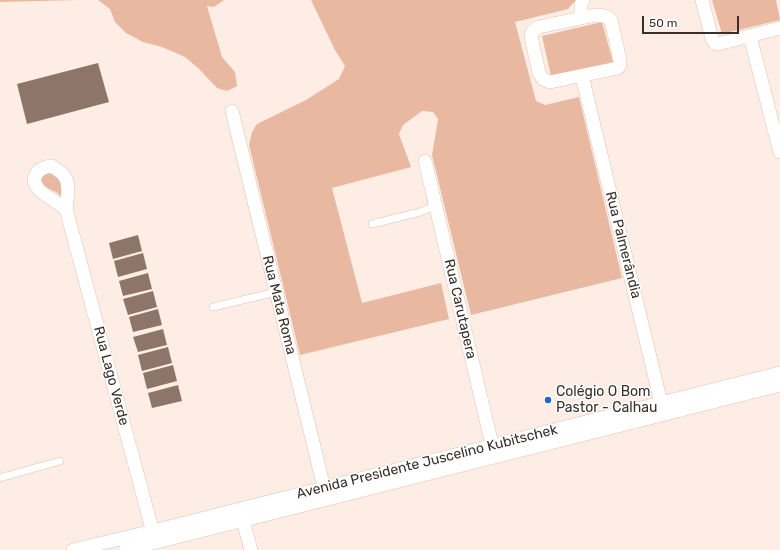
<!DOCTYPE html>
<html>
<head>
<meta charset="utf-8">
<style>
	body { margin:0 }
	#map { position:relative; width:780px; height:550px; overflow:hidden; background:#feede5; font-family:Rubik,sans-serif }
	canvas { display:block }
	.scale { position:absolute; left:642px; top:16px; width:97px; height:18px; box-sizing:border-box; border:2px solid #3a302b; border-top:0; padding-left:5px; font-size:12px; line-height:14px; white-space:nowrap; color:#3a302b; -webkit-text-stroke:3px #fff; paint-order:stroke }
</style>
</head>
<body>
<div id="map">
<canvas width="780" height="550"></canvas>
<div class="scale">50 m</div>
</div>
<script>
const ctx = document.querySelector('canvas').getContext('2d');
ctx.lineJoin = 'round';
function paint(path, color) { ctx.fillStyle = color; ctx.fill(path, 'evenodd'); }
const poly = rows => new Path2D(rows.map(r => 'M' + r).join(''));
function trace(path, color, width, dash) { ctx.strokeStyle = color; ctx.lineWidth = width; ctx.lineCap = dash ? 'butt' : 'round'; ctx.setLineDash(dash || []); ctx.stroke(path); }
function write(font, color, halo, rows, align = 'center') {
  ctx.font = font + ' Rubik,sans-serif'; ctx.lineWidth = 3; ctx.setLineDash([]); ctx.textBaseline = 'middle'; ctx.strokeStyle = halo; ctx.fillStyle = color; for (const [text, x, y, turn = 0] of rows) {
    ctx.save(); ctx.translate(x, y); ctx.rotate((+turn || 0) * Math.PI / 180); ctx.textAlign = isNaN(turn) ? turn : align; if (halo) ctx.strokeText(text, 0, 0); ctx.fillText(text, 0, 0); ctx.restore();
  }
}
paint(poly([
	[0,0,79,0,0,2],
	[98,0,224,0,214,7,207,6,222,57,235,72,237,86,227,91,217,88,198,68,185,57,162,47,143,42,126,33,115,22,110,9],
	[311,0,576,0,568,9,515,22,536,101,545,105,579,97,622,278,471,315,432,155,438,119,433,112,422,111,403,125,399,134,411,167,332,188,362,303,441,283,449,319,300,355,249,145,252,132,257,124,306,100,339,79,345,66,335,50],
	[712,0,776,0,780,20,722,34],
	[602,22,613,62,551,76,542,36],
	[52,172,58,177,61,185,61,196,56,192,41,185,41,174]
]), '#e8b9a0');
paint(poly([
	[98,63,109,102,27,124,17,84],
	[138,235,142,251,113,259,109,243],
	[143,253,147,269,118,277,114,261],
	[148,273,152,289,123,296,119,281],
	[153,291,157,307,128,315,123,299],
	[158,309,162,325,133,332,129,317],
	[163,329,167,345,138,352,133,337],
	[168,347,172,363,142,371,138,355],
	[173,365,177,381,147,389,143,373],
	[178,385,182,401,152,408,148,393]
]), '#8d7669');
const lane = poly([
	[372,224,420,212,435,206],
	[213,307,276,292],
	[0,478,60,461]
]);
const street = poly([
	[702,0,712,39,715,43,718,44,780,28],
	[595,15,605,16,611,20,620,60,620,65,618,68,550,82,543,79,539,73,532,41,531,35,533,31,539,27,595,15],
	[581,18,581,5,583,0],
	[750,36,780,152],
	[582,76,663,411],
	[232,111,326,496],
	[425,161,494,453],
	[66,209,40,191,35,184,34,179,38,171,46,167,52,166,63,174,67,181,68,192,66,209,155,540],
	[241,513,251,550],
	[73,550,153,531,780,373],
	[125,550,780,385]
]);
trace(lane, '#dcc3b5', 8);
trace(street, '#dcc3b5', 14);
trace(lane, '#fff', 7);
trace(street, '#fff', 13);
for (const [x, y, r, color] of [
	[548,400,4,"#2264d1"]
]) { const dot = new Path2D(); dot.arc(x, y, r, 0, 2 * Math.PI); ctx.fillStyle = color; ctx.fill(dot); trace(dot, '#fff', 1.5); }
write('14px', '#3a302b', '#fff', [
	["Rua Palmerândia",623,245,76],
	["Rua Mata Roma",279,305,76],
	["Rua Carutapera",460,309,77],
	["Rua Lago Verde",111,376,75],
	["Avenida Presidente Juscelino Kubitschek",427,462,-14]
]);
write('14px', '#3a302b', '#fff', [
	["Colégio O Bom",556,392],
	["Pastor - Calhau",556,408]
], 'left');
</script>
</body>
</html>
